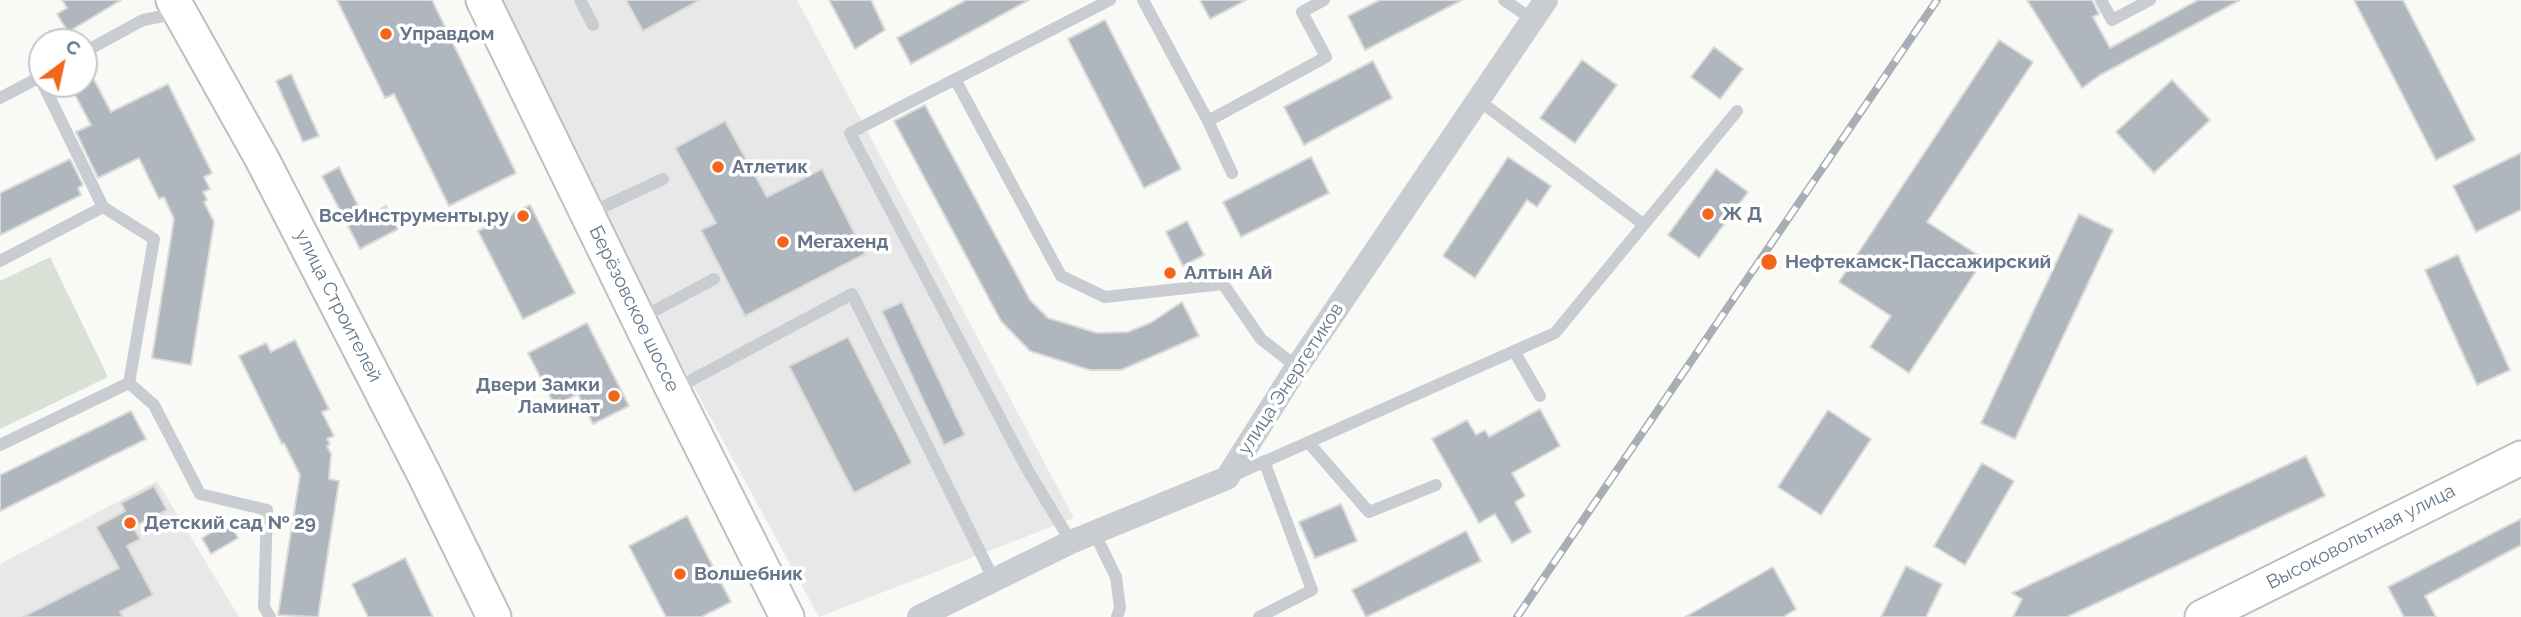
<!DOCTYPE html>
<html>
<head>
<meta charset="utf-8">
<style>
	body { margin:0 }
	#map { position:relative; width:2521px; height:617px; overflow:hidden; background:#f9f9f6; font-family:Raleway,sans-serif }
	canvas { display:block }
	.north { position:absolute; left:28px; top:28px; width:70px; height:70px; box-sizing:border-box; background:#fff; border:2px solid #c1c8d0; border-radius:50%; rotate:33deg; font-size:19px; font-weight:700; line-height:28px; text-align:center; color:#65768a }
	.north::after { content:''; display:block; margin:auto; width:24px; height:32px; background:#f4651b; clip-path:polygon(50% 0,100% 100%,50% 72%,0 100%) }
</style>
</head>
<body>
<div id="map">
<canvas width="2521" height="617"></canvas>
<div class="north">С</div>
</div>
<script>
const ctx = document.querySelector('canvas').getContext('2d');
ctx.lineJoin = 'round';
function paint(path, color) { ctx.fillStyle = color; ctx.fill(path, 'evenodd'); }
const poly = rows => new Path2D(rows.map(r => 'M' + r).join(''));
function trace(path, color, width, dash) { ctx.strokeStyle = color; ctx.lineWidth = width; ctx.lineCap = dash ? 'butt' : 'round'; ctx.setLineDash(dash || []); ctx.stroke(path); }
function write(font, color, halo, rows, align = 'center') {
  ctx.font = font + ' Raleway,sans-serif'; ctx.lineWidth = 7; ctx.setLineDash([]); ctx.textBaseline = 'middle'; ctx.strokeStyle = halo; ctx.fillStyle = color; for (const [text, x, y, turn = 0] of rows) {
    ctx.save(); ctx.translate(x, y); ctx.rotate((+turn || 0) * Math.PI / 180); ctx.textAlign = isNaN(turn) ? turn : align; if (halo) ctx.strokeText(text, 0, 0); ctx.fillText(text, 0, 0); ctx.restore();
  }
}
paint(poly([
	[483,0,797,0,1074,518,819,617],
	[157,481,239,617,0,617,0,564]
]), '#e7e8e7');
paint(poly([
	[50,257,108,377,0,429,0,281]
]), '#d9e1d7');
const building = poly([
	[62,0,121,0,68,32,57,14,67,8,62,0],
	[337,0,432,0,516,173,449,206,394,94,385,98,337,0],
	[626,0,700,0,643,31,626,0],
	[829,0,871,0,885,30,855,49,829,0],
	[966,0,1029,0,911,64,897,38,966,0],
	[1200,0,1246,0,1210,19,1200,0],
	[1380,0,1462,0,1365,50,1348,16,1380,0],
	[2027,0,2092,0,2099,14,2093,17,2110,48,2198,0,2240,0,2100,75,2082,88,2027,0],
	[2354,0,2403,0,2475,140,2436,160,2354,0],
	[1105,20,1181,169,1144,188,1068,39,1105,20],
	[1999,40,2033,62,1927,222,1984,259,1909,373,1870,347,1891,316,1839,282,1999,40],
	[1714,47,1743,69,1720,99,1691,77,1714,47],
	[1582,60,1617,85,1575,143,1540,118,1582,60],
	[1373,61,1392,98,1304,145,1284,107,1373,61],
	[291,74,319,136,303,142,276,81,291,74],
	[92,76,111,112,168,84,212,173,204,177,210,189,203,192,207,200,204,202,214,222,191,365,152,358,174,219,164,197,159,199,139,158,98,178,76,132,91,125,71,87,84,84,84,81,92,76],
	[2172,80,2210,120,2154,173,2116,132,2172,80],
	[925,105,1030,300,1048,318,1097,333,1128,332,1152,322,1182,302,1199,336,1121,370,1090,370,1030,351,1001,321,894,121,925,105],
	[725,121,767,197,822,169,865,254,745,316,701,230,716,223,675,148,725,121],
	[2521,153,2521,210,2476,232,2453,186,2521,153],
	[1311,157,1329,193,1241,237,1223,202,1311,157],
	[1508,157,1551,186,1537,207,1527,200,1475,278,1443,256,1508,157],
	[70,159,83,185,78,188,81,195,0,235,0,193,70,159],
	[339,167,364,218,386,206,398,229,360,249,322,176,339,167],
	[1716,169,1748,192,1699,258,1668,235,1716,169],
	[530,205,575,293,523,319,478,231,530,205],
	[2079,214,2113,230,2015,439,1981,423,2079,214],
	[1187,221,1204,255,1183,266,1166,232,1187,221],
	[2458,255,2510,370,2477,385,2425,270,2458,255],
	[902,302,965,435,944,445,882,311,902,302],
	[587,323,629,406,593,424,578,394,555,406,528,353,587,323],
	[848,337,912,463,854,493,789,366,848,337],
	[295,340,329,409,322,412,334,436,327,439,330,444,327,446,331,454,329,479,339,481,318,617,278,615,300,475,284,443,282,444,239,356,266,343,271,352,295,340],
	[1540,409,1560,446,1512,473,1525,496,1515,502,1531,532,1512,543,1495,514,1479,523,1432,439,1467,420,1476,435,1485,430,1489,437,1540,409],
	[1828,410,1871,439,1821,515,1778,487,1828,410],
	[131,411,146,439,0,511,0,475,131,411],
	[2306,456,2325,496,2067,617,2013,617,2022,599,2012,593,2306,456],
	[1982,463,2014,481,1965,565,1934,546,1982,463],
	[154,486,167,510,133,527,140,539,127,546,153,595,120,612,123,617,23,617,119,568,96,527,125,511,121,503,154,486],
	[1341,504,1357,541,1315,558,1299,522,1341,504],
	[687,516,731,602,701,617,666,617,629,546,687,516],
	[2521,519,2521,545,2425,596,2436,617,2404,617,2388,587,2521,519],
	[229,522,238,538,211,554,202,538,229,522],
	[1466,531,1481,561,1366,617,1352,590,1466,531],
	[405,558,433,617,368,617,352,584,405,558],
	[1906,566,1942,584,1926,617,1881,617,1906,566],
	[1773,567,1796,609,1783,617,1685,617,1773,567]
]);
paint(building, '#afb6be');
trace(building, '#dadbd8', 2);
const secondary = poly([
	[173,0,262,159,424,474,494,617],
	[483,0,673,390,787,617],
	[2202,617,2521,458]
]);
trace(secondary, '#bbbfc5', 37);
trace(poly([
	[580,0,593,25],
	[1143,0,1208,121,1232,173],
	[1504,0,1532,19],
	[2101,0,2112,20,2150,0],
	[84,52,143,20,179,13],
	[955,79,1061,276,1105,297,1223,284,1261,339,1297,367],
	[43,84,103,207,154,239,129,383],
	[0,98,42,76],
	[1477,99,1643,224],
	[1208,121,1326,57,1302,12,1324,0],
	[588,214,663,179],
	[0,261,103,207],
	[639,319,714,279],
	[1514,351,1540,396],
	[129,383,154,405,200,494,267,510,264,607,270,617],
	[673,390,852,294,993,578],
	[1308,442,1369,512,1436,485],
	[0,445,129,383],
	[1232,476,1555,333,1737,111],
	[1094,532,1116,577,1120,608,1117,617],
	[1071,542,1027,469,850,133,1110,0],
	[1259,617,1312,590,1264,461]
]), '#c9ccd0', 12);
trace(poly([
	[919,617,1071,542,1227,478,1297,367,1546,0]
]), '#c9ccd0', 24);
trace(secondary, '#fff', 33);
const rail = poly([
	[1517,617,1937,0]
]);
trace(rail, '#a8aeb5', 8);
trace(rail, '#fff', 5, [16]);
for (const [x, y, r, color] of [
	[386,34,7,"#f4651b"],
	[718,167,7,"#f4651b"],
	[1708,214,7,"#f4651b"],
	[523,216,7,"#f4651b"],
	[783,242,7,"#f4651b"],
	[1769,262,9,"#f4651b"],
	[1170,273,7,"#f4651b"],
	[614,396,7,"#f4651b"],
	[130,523,7,"#f4651b"],
	[680,574,7,"#f4651b"]
]) { const dot = new Path2D(); dot.arc(x, y, r, 0, 2 * Math.PI); ctx.fillStyle = color; ctx.fill(dot); trace(dot, '#fff', 2.5); }
write('bold 19px', '#65768a', '#fff', [
	["Управдом",400,34],
	["Атлетик",732,167],
	["Ж Д",1722,214],
	["ВсеИнструменты.ру",509,216,"right"],
	["Мегахенд",797,242],
	["Нефтекамск-Пассажирский",1785,262],
	["Алтын Ай",1184,273],
	["Двери Замки",600,385,"right"],
	["Ламинат",600,407,"right"],
	["Детский сад № 29",144,523],
	["Волшебник",694,574]
], 'left');
write('19px', '#65768a', '#fff', [
	["улица Строителей",338,306,63],
	["Берёзовское шоссе",634,309,64],
	["улица Энергетиков",1291,379,-57],
	["Высоковольтная улица",2361,537,-27]
]);
</script>
</body>
</html>
